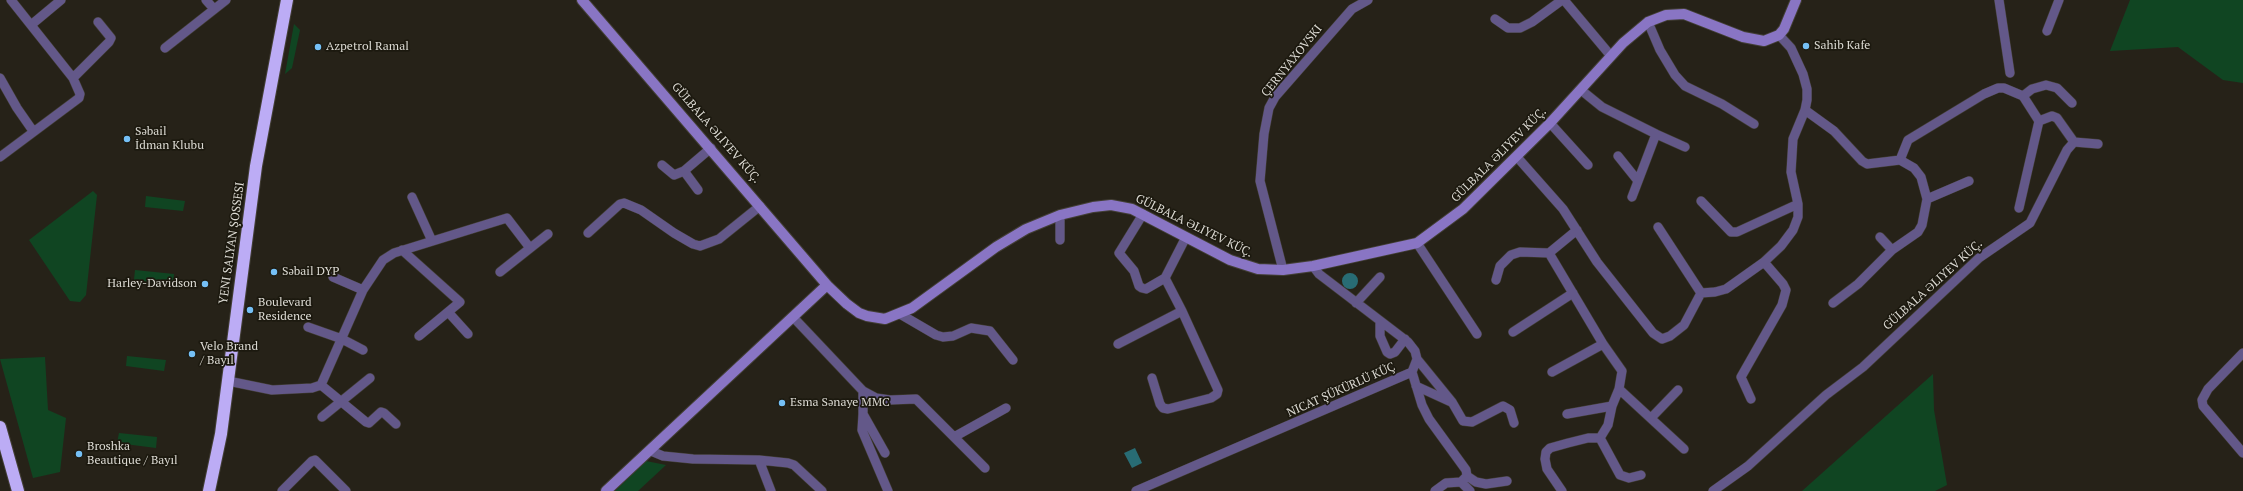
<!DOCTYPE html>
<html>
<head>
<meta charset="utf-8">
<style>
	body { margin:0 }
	canvas { display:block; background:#262218 }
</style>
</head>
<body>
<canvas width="2243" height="491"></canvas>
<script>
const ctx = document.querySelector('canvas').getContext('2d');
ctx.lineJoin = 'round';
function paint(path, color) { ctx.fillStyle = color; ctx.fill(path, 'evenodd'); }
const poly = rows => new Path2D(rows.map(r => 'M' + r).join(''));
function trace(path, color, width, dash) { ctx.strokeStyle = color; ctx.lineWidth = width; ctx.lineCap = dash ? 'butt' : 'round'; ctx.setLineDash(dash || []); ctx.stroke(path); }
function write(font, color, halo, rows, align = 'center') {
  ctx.font = font + ' "PT Serif",serif'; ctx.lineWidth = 3.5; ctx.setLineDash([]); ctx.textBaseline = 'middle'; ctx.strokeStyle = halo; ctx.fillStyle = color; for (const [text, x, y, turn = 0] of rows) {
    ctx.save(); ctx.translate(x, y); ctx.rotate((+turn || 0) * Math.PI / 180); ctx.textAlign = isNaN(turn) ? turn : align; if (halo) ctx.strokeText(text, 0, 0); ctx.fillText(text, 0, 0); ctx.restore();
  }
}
paint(poly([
	[2130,0,2243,0,2243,83,2223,80,2178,47,2110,51],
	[294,24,300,30,292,68,285,74],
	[93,191,97,195,86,295,80,302,70,301,29,240],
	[146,196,185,201,183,211,145,207],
	[135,270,174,274,173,285,134,280],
	[127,356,166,360,164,371,126,366],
	[45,357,48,410,66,418,60,472,33,478,0,359],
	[1933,374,1934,410,1947,485,1935,491,1802,491],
	[119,433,157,437,156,448,117,443],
	[646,461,666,465,638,491,615,491]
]), '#104522');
paint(poly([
	'1342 281a8 8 0 1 1 16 0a8 8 0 1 1-16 0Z',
	[1135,448,1142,463,1132,468,1124,453]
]), '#286c74');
const street = poly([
	[206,0,214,9],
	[1564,0,1611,56],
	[1999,0,2010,73],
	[1495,19,1508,28,1520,28,1532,22,1562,0],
	[1648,22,1660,50,1675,75,1685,86,1722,104,1754,124],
	[31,25,61,0],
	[2047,31,2059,0],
	[1779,35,1791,48,1803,74,1807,89,1807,100,1805,110,1834,131,1862,161,1867,164,1900,160,1908,140,1984,94,1998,88,2004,88,2023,96,2039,121,2052,116,2057,118,2074,142],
	[165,48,226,0],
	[0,78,17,108,33,131],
	[73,78,109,42,111,38,98,22],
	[1581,90,1602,107,1656,134,1632,197],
	[2023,96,2032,89,2046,85,2057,88,2072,103],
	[1550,123,1588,165],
	[1656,134,1685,147],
	[2074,142,2098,144],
	[1618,156,1638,181],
	[0,157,79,98,80,94,73,78,11,0],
	[1517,157,1563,209,1597,262,1653,333,1662,339,1670,336,1684,325,1701,293,1715,292,1726,289,1764,262,1781,246,1793,230,1798,217,1798,204,1791,172,1793,139,1805,110],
	[662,165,674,175,684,171,711,148],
	[684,171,698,190],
	[412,197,432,241],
	[1927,199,1969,181],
	[1701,201,1731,232,1737,232,1798,204],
	[2019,208,2039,121],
	[1143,214,1119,253,1134,271,1139,286,1142,288,1146,289,1165,278],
	[1658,227,1701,293],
	[588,233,620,204,624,203,641,210,674,233,693,244,700,246,719,239,760,206],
	[1880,237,1892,250],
	[1060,240,1060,215],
	[1417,243,1477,334],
	[402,250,460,302,419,336],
	[1549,253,1603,344,1622,371,1619,389,1612,406,1608,425,1600,438,1588,438,1568,443,1550,448,1546,452,1545,459,1547,469,1562,491],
	[1283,270,1260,181,1264,134,1269,108,1275,97,1352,9,1368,0],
	[500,272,548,234],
	[333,277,363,290],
	[1496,280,1500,266,1511,255,1520,252,1549,253,1577,230],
	[1356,303,1380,277],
	[1833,303,1858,284,1892,250,1918,232,1922,225,1927,199,1921,177,1914,168,1900,160],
	[449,313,468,334],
	[900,314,936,335,943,337,953,336,971,328,990,331,1013,360],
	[793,317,863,391,876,398,890,400,916,399,985,468],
	[1380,321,1380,336,1387,352,1390,354,1395,352,1405,339],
	[308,327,342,339,363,350],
	[1513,332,1573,293],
	[1118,344,1182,311],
	[2243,353,2208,389,2202,400,2203,406,2243,453],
	[1417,359,1452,402,1463,421,1472,422,1503,406,1510,410,1514,423],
	[1412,372,1422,405,1429,419,1466,470,1467,476,1461,482,1446,483,1435,491],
	[1552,372,1603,344],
	[1152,378,1160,404,1163,408,1168,409,1211,398,1217,394,1218,390,1182,311,1165,278,1186,237],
	[228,381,272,390,312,388,321,385,363,290,383,260,394,253,507,218,530,248],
	[321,385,366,422,369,423,381,412,384,413,396,424],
	[1416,386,1451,402],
	[1619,389,1684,449],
	[863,391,863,414,885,453],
	[1751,399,1741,377,1782,305,1786,290,1783,284,1764,262],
	[863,414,862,430,888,491],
	[1567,414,1612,406],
	[322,417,370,378],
	[1651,418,1678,390],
	[954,437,1006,408],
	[1600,438,1620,475,1629,478,1641,475],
	[651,451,663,456,693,459,759,460,788,463,794,465,822,491],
	[759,460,771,491],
	[1467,476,1476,482,1486,484,1507,481],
	[1461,482,1470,491],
	[282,491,312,461,315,460,346,491],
	[1136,491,1412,372,1417,359,1415,351,1408,342,1319,274,1313,266],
	[1713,491,1748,466,1826,395,1863,367,1979,258,2030,223,2067,150,2074,142]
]);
const secondary = poly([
	[582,0,827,285,847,304,859,313,867,316,885,319,912,308,996,247,1026,229,1060,215,1093,207,1111,205,1132,209,1230,260,1258,269,1283,270,1313,266,1417,243,1463,209,1550,123,1623,43,1648,22,1666,15,1684,14,1743,37,1764,41,1779,35,1784,29,1796,0],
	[606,491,827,285]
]);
const highway = poly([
	[0,427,18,491],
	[209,491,221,434,256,166,287,0]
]);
trace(street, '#433f36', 10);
trace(secondary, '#433f36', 12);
trace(highway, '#433f36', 14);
trace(street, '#635889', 9);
trace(secondary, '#8975c4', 10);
trace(highway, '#bcacf5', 12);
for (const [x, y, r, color] of [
	[1806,46,4,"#75c0f6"],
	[318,47,4,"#75c0f6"],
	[127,139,4,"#75c0f6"],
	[274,272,4,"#75c0f6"],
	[205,284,4,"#75c0f6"],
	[250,310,4,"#75c0f6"],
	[192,354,4,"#75c0f6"],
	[782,403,4,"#75c0f6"],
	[79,454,4,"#75c0f6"]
]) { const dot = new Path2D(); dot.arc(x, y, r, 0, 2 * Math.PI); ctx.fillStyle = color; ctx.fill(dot); trace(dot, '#1c190f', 1.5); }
write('12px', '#dcdad3', '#1c190f', [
	["Sahib Kafe",1814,46],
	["Azpetrol Ramal",326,47],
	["Səbail",135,132],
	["İdman Klubu",135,146],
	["Səbail DYP",282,272],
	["Harley-Davidson",197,284,"right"],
	["Boulevard",258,303],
	["Residence",258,317],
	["Velo Brand",200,347],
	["/ Bayıl",200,361],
	["Esma Sənaye MMC",790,403],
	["Broshka",87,447],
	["Beautique / Bayıl",87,461]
], 'left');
write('12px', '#dcdad3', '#1c190f', [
	["ÇERNYAXOVSKI",1292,61,-51],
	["GÜLBALA ƏLIYEV KÜÇ.",716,133,49],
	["GÜLBALA ƏLIYEV KÜÇ.",1499,155,-45],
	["GÜLBALA ƏLIYEV KÜÇ.",1194,226,26],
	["YENI SALYAN ŞOSSESI",232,243,-82],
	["GÜLBALA ƏLIYEV KÜÇ.",1933,285,-42],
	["NICAT ŞÜKÜRLÜ KÜÇ",1341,390,-24]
]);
</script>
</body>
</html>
